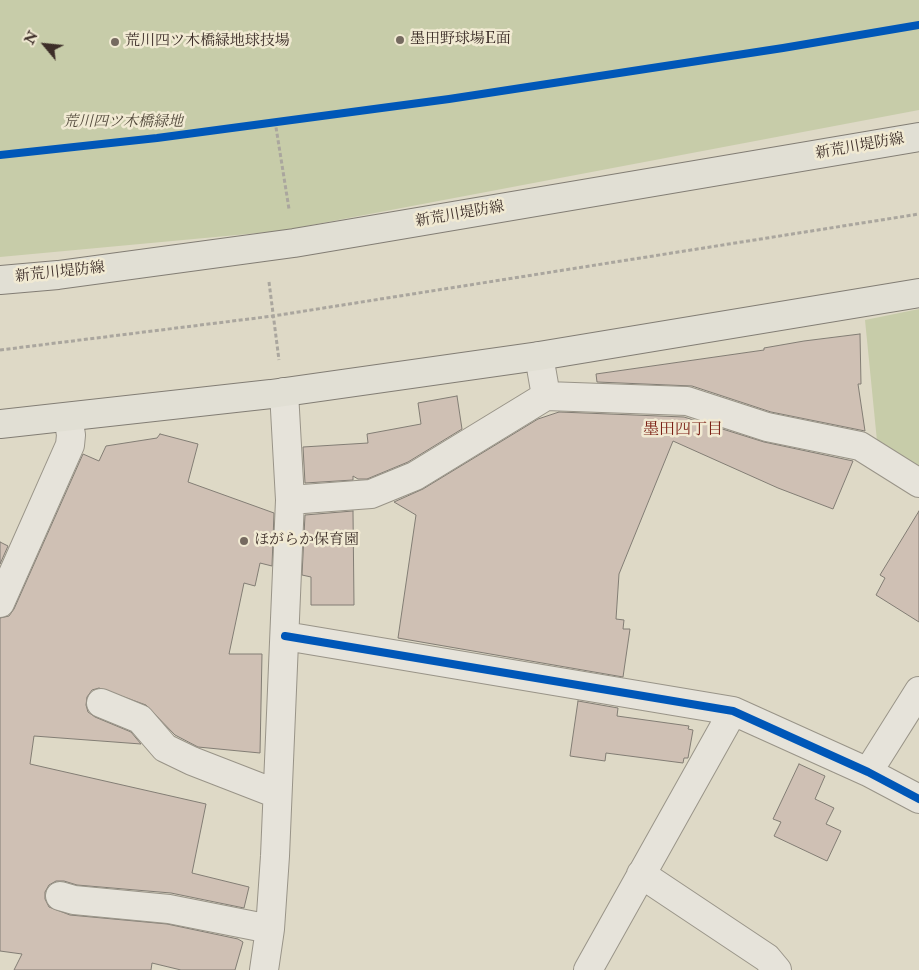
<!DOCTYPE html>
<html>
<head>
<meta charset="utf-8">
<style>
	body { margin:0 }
	#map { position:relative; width:919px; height:970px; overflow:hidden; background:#ded9c6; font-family:"IM FELL Double Pica",serif }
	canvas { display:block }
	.north { position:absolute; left:20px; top:20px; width:50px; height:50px; -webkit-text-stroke:4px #f1ead3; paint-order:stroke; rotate:298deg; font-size:14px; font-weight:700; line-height:20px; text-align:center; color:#3d2e29 }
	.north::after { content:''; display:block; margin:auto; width:18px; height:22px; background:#3d2e29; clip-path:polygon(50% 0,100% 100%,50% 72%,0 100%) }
</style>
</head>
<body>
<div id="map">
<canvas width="919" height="970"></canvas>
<div class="north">N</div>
</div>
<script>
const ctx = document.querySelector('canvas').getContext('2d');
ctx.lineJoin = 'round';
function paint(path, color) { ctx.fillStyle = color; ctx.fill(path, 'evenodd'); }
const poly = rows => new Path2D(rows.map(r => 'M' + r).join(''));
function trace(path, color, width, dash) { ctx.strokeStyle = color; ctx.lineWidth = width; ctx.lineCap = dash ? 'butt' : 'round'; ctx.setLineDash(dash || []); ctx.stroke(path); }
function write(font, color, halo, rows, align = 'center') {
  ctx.font = font + ' "IM FELL Double Pica","Noto Serif JP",serif'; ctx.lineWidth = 5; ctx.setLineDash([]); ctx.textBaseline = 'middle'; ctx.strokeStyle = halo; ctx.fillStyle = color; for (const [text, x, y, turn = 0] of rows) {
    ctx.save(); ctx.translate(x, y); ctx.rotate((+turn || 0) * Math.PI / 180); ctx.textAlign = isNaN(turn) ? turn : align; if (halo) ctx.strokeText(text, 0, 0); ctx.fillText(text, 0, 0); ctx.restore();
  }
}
paint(poly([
	[0,0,919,0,919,110,280,231,0,257],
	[919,309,919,467,877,441,865,320]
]), '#c7cca9');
const building = poly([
	[860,334,861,384,858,384,865,431,771,412,692,386,597,382,596,374,764,350,764,348,804,341,860,334],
	[457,396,462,429,408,462,367,479,358,479,353,476,353,480,305,483,303,447,368,443,367,434,421,424,418,403,457,396],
	[559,412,684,417,764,442,853,461,833,509,778,488,673,441,619,574,616,619,624,620,623,629,630,629,623,677,398,638,416,515,394,502,423,489,538,419,559,412],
	[160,434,198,444,188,482,274,513,272,566,260,563,255,586,244,583,229,654,262,654,260,753,198,747,175,735,146,705,99,688,92,690,87,697,86,705,88,712,95,717,131,732,141,744,34,736,30,764,206,804,192,873,249,887,244,908,171,893,77,885,64,881,56,881,49,885,45,892,45,899,49,907,70,915,167,924,238,939,243,942,235,970,181,970,152,963,151,970,14,970,22,954,0,951,0,618,9,616,14,609,83,454,99,461,106,446,157,438,160,434],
	[353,511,354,605,311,605,311,577,302,575,305,515,353,511],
	[919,511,919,622,876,595,885,578,880,575,919,511],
	[0,542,8,546,0,564,0,542],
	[578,701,618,708,617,716,689,726,688,729,693,730,688,758,684,758,683,763,606,753,605,761,570,756,578,701],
	[799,764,825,776,815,799,834,808,826,824,841,831,827,861,774,836,781,822,773,819,799,764]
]);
paint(building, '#cfc0b4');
trace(building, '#827d74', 1);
const minor = poly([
	[539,356,546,396],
	[290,500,371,494,415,476,546,396,687,401,767,427,860,446,919,483],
	[0,603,70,445,71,435,68,417],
	[285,636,733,711,868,772,919,799],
	[101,703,140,719,165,748,192,761,277,794],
	[868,772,919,691],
	[641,874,767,958,777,970],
	[60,896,74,900,169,909,270,929],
	[264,970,270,929,275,856,290,500,284,392],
	[588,970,733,711]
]);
const major = poly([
	[0,280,58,275,294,243,919,137],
	[0,424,271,394,539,356,919,293]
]);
trace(minor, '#999488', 30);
trace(major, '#827d74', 30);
trace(poly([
	[275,121,289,209],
	[269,282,279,360],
	[0,350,273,316,919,214]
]), '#aaa69e', 3, [4, 2.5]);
trace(minor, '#e6e3da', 28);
trace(major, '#e1dfd4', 28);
trace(poly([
	[0,155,157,138,449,99,783,48,919,25],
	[285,636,733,711,868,772,919,799]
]), '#0057b8', 8);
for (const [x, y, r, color] of [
	[400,40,5,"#756a60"],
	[115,42,5,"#756a60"],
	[244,541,5,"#756a60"]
]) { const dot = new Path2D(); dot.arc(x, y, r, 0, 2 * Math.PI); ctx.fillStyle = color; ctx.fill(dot); trace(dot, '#f1ead3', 2); }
write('15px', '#3d2e29', '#f1ead3', [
	["墨田野球場E面",410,40],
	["荒川四ツ木橋緑地球技場",125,42],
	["ほがらか保育園",254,541]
], 'left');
write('italic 15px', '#554c3e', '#f1ead3', [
	["荒川四ツ木橋緑地",123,123]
]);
write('15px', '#3d2e29', '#f1ead3', [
	["新荒川堤防線",860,147,-10],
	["新荒川堤防線",460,215,-10],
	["新荒川堤防線",60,273,-6]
]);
write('16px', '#7a1f14', '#f1ead3', [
	["墨田四丁目",683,431]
]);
</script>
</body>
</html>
